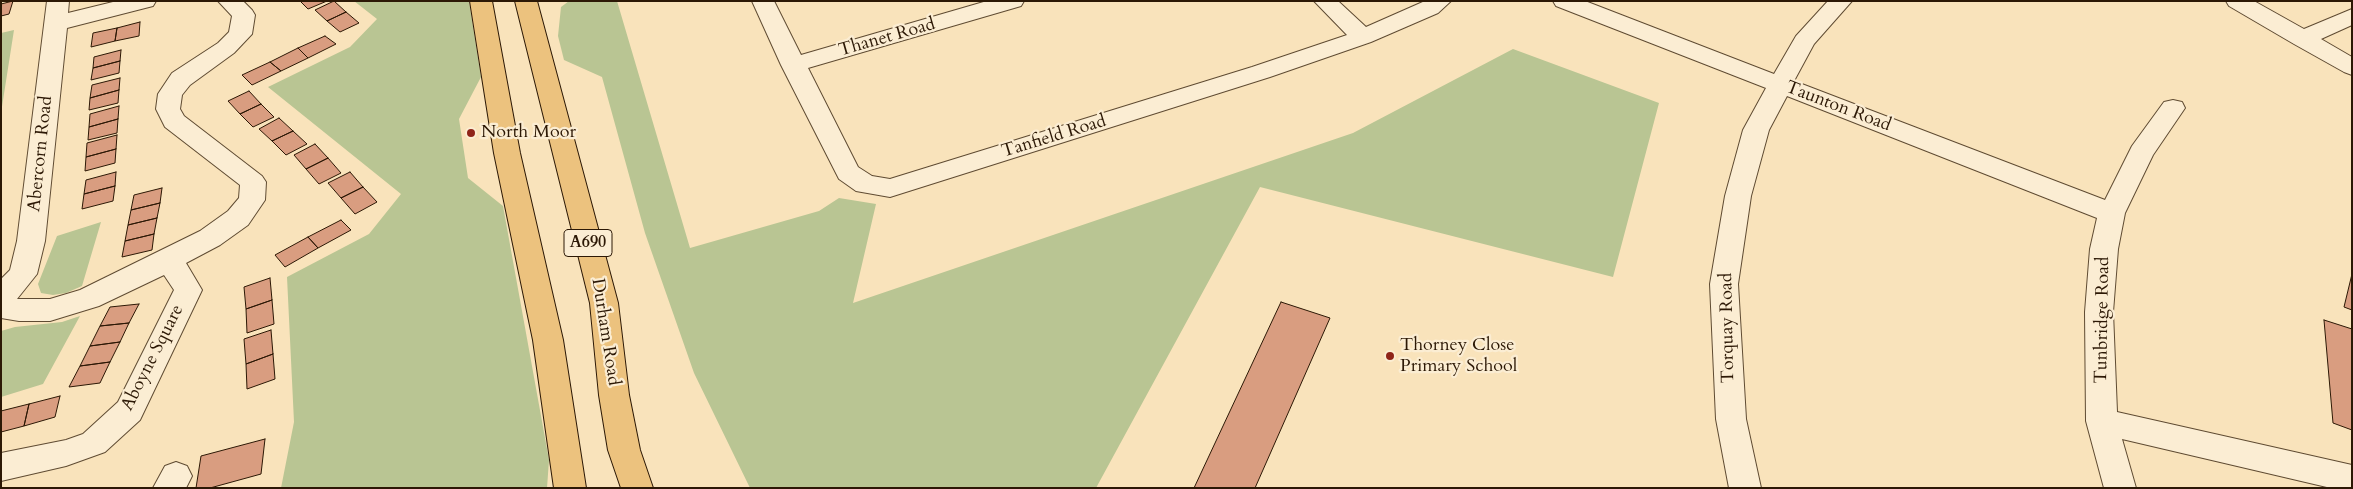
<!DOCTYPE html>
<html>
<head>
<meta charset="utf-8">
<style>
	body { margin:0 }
	#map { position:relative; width:2353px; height:489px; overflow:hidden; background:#f9e3bb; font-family:Cardo,serif }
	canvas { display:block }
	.frame { position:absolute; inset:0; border:2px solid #2c1805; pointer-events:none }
</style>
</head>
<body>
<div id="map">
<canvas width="2353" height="489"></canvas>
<div class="frame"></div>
</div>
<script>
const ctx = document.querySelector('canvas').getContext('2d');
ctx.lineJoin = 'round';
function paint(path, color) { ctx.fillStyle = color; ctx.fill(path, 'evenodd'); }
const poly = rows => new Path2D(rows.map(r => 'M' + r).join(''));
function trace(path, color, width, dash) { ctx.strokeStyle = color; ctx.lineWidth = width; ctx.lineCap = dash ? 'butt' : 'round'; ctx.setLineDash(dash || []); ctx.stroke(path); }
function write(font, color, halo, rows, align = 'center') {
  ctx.font = font + ' Cardo,serif'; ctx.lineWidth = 4.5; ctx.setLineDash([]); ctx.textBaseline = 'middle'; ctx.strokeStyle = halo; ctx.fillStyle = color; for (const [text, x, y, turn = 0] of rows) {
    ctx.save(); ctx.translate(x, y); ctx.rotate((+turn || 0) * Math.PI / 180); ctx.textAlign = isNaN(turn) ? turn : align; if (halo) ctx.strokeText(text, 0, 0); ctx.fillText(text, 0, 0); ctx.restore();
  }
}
paint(poly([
	[354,1,469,1,481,77,459,119,468,178,503,206,549,460,547,488,281,488,294,422,287,277,369,234,401,194,268,87,350,47,377,19],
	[569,1,617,1,690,248,819,211,839,198,876,204,853,303,1353,133,1513,49,1659,103,1613,277,1260,187,1096,488,750,488,694,373,645,233,602,77,564,60,558,36,561,7],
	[14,30,1,113,1,33],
	[101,222,82,286,66,293,53,295,41,293,38,284,57,236],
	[80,316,43,384,1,397,1,331,15,327,62,322]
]), '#b9c593');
const building = poly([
	[13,1,9,14,1,16,1,4,13,1],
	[300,1,327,1,308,9,300,1],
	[334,1,346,12,327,21,315,10,334,1],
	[346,12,359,23,340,32,327,21,346,12],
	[140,22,139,36,115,41,117,28,140,22],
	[117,28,115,41,91,47,93,33,117,28],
	[325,36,336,44,308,58,298,48,325,36],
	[298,48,308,58,281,71,270,62,298,48],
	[121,50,120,61,93,68,94,57,121,50],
	[120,61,119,73,91,80,93,68,120,61],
	[270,62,281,71,252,85,242,75,270,62],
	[120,78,119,90,90,98,92,85,120,78],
	[119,90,118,103,89,110,90,98,119,90],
	[249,91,261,104,240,114,228,101,249,91],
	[261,104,274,117,253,127,240,114,261,104],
	[119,106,118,119,89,127,90,114,119,106],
	[279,118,293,131,272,141,259,129,279,118],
	[118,119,117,133,88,140,89,127,118,119],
	[293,131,307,144,286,155,272,141,293,131],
	[117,135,116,149,86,157,87,143,117,135],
	[315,144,328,158,306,169,294,155,315,144],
	[116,149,115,163,85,171,86,157,116,149],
	[328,158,341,173,319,184,306,169,328,158],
	[116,172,115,186,84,194,86,180,116,172],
	[350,172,363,187,341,198,328,183,350,172],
	[115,186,113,201,82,209,84,194,115,186],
	[363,187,377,202,355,214,341,198,363,187],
	[162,188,160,203,131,210,134,195,162,188],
	[160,203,157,218,128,225,131,210,160,203],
	[157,218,154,234,125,241,128,225,157,218],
	[341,220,351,230,318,248,308,237,341,220],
	[154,234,152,250,122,257,125,241,154,234],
	[308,237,318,248,285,267,275,255,308,237],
	[2352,274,2352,310,2344,307,2352,274],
	[270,278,272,300,246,309,244,287,270,278],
	[272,300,274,324,247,333,246,309,272,300],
	[1281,302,1330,318,1255,488,1194,488,1281,302],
	[139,304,129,323,100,326,110,307,139,304],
	[2324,320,2352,329,2352,430,2333,423,2324,320],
	[129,323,120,342,90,346,100,326,129,323],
	[271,330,273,354,246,364,244,339,271,330],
	[120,342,110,362,80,366,90,346,120,342],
	[273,354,275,379,247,389,246,364,273,354],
	[110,362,100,383,69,387,80,366,110,362],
	[60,396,55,417,24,426,29,404,60,396],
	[29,404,24,426,1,432,1,411,29,404],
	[265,439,261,474,210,488,196,488,201,456,265,439]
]);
paint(building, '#d99d80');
trace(building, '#2c1805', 1);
const minor = poly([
	[47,1,69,1,68,13,117,1,156,1,153,6,67,28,45,241,37,274,17,299,50,299,80,290,200,231,228,211,239,198,240,185,165,127,156,109,158,94,172,73,218,43,229,32,232,16,218,1,243,1,252,10,255,15,252,34,234,53,190,85,182,95,180,109,184,116,262,176,266,182,265,200,248,225,220,245,186,263,202,290,140,420,105,452,66,466,1,481,1,453,66,440,83,434,118,402,174,290,164,275,99,306,50,321,19,321,1,318,1,279,10,270,17,241,47,1],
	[752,1,774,1,801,55,987,1,1024,1,1021,6,808,68,858,167,872,176,890,179,1252,67,1347,35,1314,1,1338,1,1366,27,1425,1,1451,1,1438,13,1371,42,1270,77,890,197,856,191,839,179,781,65,752,1],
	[1553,1,1585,1,1774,74,1796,36,1828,1,1852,1,1814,44,1794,81,2105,200,2132,146,2164,102,2173,100,2182,102,2185,108,2153,155,2125,213,2118,249,2113,312,2117,412,2352,465,2352,488,2331,488,2122,439,2136,488,2104,488,2086,421,2085,312,2090,249,2097,218,1787,96,1769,130,1751,196,1738,284,1746,419,1761,488,1729,488,1716,419,1710,284,1725,196,1743,130,1766,88,1556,6,1553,1],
	[2226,1,2254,1,2304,29,2352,9,2352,25,2321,39,2352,57,2352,75,2344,72,2294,44,2229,6,2226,1],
	[176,462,187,466,192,476,186,488,153,488,165,466,176,462]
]);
const highway = poly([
	[470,1,492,1,520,153,563,340,586,488,554,488,533,340,494,153,470,1],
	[515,1,537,1,618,303,629,395,640,450,653,488,621,488,608,450,599,395,590,303,515,1]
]);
trace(minor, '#5f4b32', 2);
trace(highway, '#2c1805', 2);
paint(minor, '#fbedd3');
paint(highway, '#ecc27e');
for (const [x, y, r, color] of [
	[471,133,5,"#8f2418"],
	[1390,356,5,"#8f2418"]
]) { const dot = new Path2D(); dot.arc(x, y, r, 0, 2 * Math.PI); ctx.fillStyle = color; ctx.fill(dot); trace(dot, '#fbedd3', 2); }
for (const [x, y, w] of [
	[588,243,48]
]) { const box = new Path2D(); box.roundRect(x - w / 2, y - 13.5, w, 27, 4); ctx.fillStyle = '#fbedd3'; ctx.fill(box); trace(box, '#2c1805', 1); }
write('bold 16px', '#2c1805', null, [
	["A690",588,243]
]);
write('18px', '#2c1805', '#fbedd3', [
	["Thanet Road",887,38,-16],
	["Taunton Road",1838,107,21],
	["Tanfield Road",1054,137,-17],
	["Abercorn Road",41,154,-84],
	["Tunbridge Road",2103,320,-89],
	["Torquay Road",1728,328,-91],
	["Durham Road",605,332,81],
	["Aboyne Square",153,358,-63]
]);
write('18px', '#2c1805', '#fbedd3', [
	["North Moor",481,133],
	["Thorney Close",1400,346],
	["Primary School",1400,367]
], 'left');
</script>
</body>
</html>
